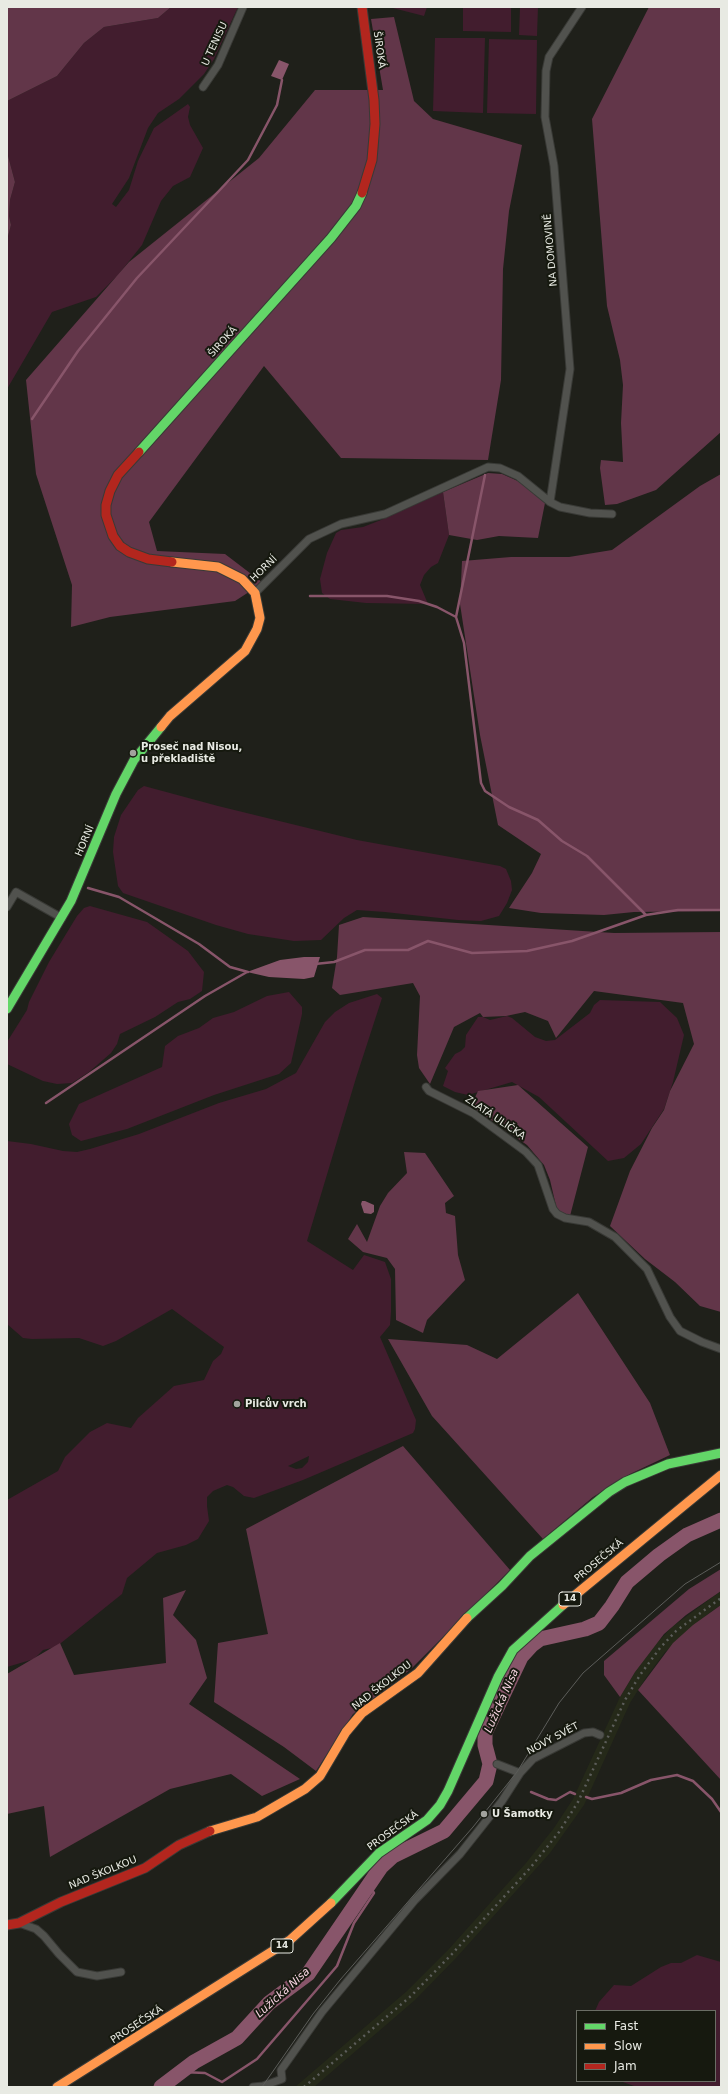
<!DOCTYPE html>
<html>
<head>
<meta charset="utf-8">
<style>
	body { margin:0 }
	#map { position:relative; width:728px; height:2094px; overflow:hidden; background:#1f201a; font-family:"DejaVu Sans",sans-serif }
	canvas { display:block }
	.frame { position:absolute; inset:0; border:8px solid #e8eae3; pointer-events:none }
	.legend { position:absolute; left:576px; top:2010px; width:140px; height:72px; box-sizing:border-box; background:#16190f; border:1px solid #6a6d64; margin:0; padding:5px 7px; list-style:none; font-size:12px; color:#e8eae3 }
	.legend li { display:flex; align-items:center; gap:8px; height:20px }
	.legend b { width:20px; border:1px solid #6a6d64 }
</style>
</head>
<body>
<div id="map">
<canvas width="728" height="2094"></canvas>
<div class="frame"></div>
<ul class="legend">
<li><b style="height:5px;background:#63d668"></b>Fast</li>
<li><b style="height:5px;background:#ff974d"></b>Slow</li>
<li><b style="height:5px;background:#b3261e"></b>Jam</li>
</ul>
</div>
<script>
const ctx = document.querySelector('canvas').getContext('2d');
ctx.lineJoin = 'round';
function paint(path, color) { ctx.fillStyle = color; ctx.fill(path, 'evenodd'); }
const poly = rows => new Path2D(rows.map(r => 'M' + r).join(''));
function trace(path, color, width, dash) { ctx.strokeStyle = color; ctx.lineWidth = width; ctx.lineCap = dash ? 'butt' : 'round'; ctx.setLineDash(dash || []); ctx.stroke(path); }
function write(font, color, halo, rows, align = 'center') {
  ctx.font = font + ' "DejaVu Sans",sans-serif'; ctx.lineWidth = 4; ctx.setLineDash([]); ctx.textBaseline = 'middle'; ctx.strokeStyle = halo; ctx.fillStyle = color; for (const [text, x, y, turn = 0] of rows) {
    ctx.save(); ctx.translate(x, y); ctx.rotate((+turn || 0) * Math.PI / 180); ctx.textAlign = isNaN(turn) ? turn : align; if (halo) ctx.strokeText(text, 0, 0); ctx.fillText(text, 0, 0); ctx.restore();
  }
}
paint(poly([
	[721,1591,721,1605,708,1614,665,1652,645,1679,630,1703,584,1805,550,1853,456,1958,415,2000,314,2087,295,2087,407,1991,448,1950,526,1863,554,1828,573,1799,620,1697,635,1672,656,1644,672,1627]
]), '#252919');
paint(poly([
	[171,7,238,7,214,59,204,74,179,99,158,113,148,128,129,178,112,204,116,207,129,190,138,161,154,128,188,104,190,107,188,117,190,125,203,148,190,177,173,186,161,201,142,245,118,275,96,297,52,312,7,389,7,240,11,225,9,216,10,200,15,182,7,152,7,101,57,76,84,43,104,27,158,18],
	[389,7,427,7,424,16],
	[463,7,511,7,511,32,463,31],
	[520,7,538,7,537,36,519,35],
	[435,38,485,38,483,113,433,111],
	[489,39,537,40,536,114,487,113],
	[443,492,449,535,438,563,431,567,424,575,420,585,428,604,366,603,330,599,322,593,320,579,327,553,336,533,341,530,363,527,381,520],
	[144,786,218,806,357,840,500,866,506,869,511,881,512,890,507,903,499,916,481,921,458,920,385,912,357,910,344,918,321,940,294,941,248,934,216,925,123,893,118,886,113,852,114,837,121,815,138,790],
	[90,906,147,922,188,951,204,972,202,991,190,999,178,1002,155,1017,120,1034,117,1044,111,1053,89,1072,72,1083,57,1084,43,1081,7,1064,7,1042,27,1010,29,1002,49,962,77,916,84,908],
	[289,992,302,1007,302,1014,291,1063,279,1074,214,1095,127,1129,81,1141,72,1135,69,1124,79,1104,162,1067,165,1046,178,1036,199,1028,213,1018,234,1012,267,996],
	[377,994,382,998,356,1078,307,1241,353,1270,364,1255,385,1262,391,1279,391,1312,390,1325,380,1337,416,1420,415,1429,413,1433,303,1480,254,1498,244,1496,233,1487,227,1485,213,1491,207,1497,207,1506,209,1521,198,1539,186,1545,157,1553,127,1578,122,1594,56,1647,43,1650,34,1659,7,1667,7,1500,58,1471,65,1457,90,1432,107,1423,131,1428,138,1418,174,1386,204,1380,213,1361,221,1354,224,1347,172,1309,116,1341,103,1346,79,1338,32,1339,23,1338,7,1324,7,1141,31,1144,63,1151,77,1152,90,1149,139,1134,219,1103,266,1089,296,1073,325,1022,335,1012,349,1003],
	[309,1456,308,1462,302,1468,296,1469,288,1466],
	[600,1000,660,1002,677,1018,684,1035,673,1082,664,1109,641,1144,624,1158,608,1161,539,1097,512,1082,468,1095,455,1092,443,1086,448,1071,445,1068,455,1054,461,1051,465,1047,466,1035,478,1017,483,1017,490,1020,507,1016,512,1018,535,1037,546,1041,555,1040,590,1013,594,1005],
	[697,1955,721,1962,721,2087,637,2087,620,2081,715,2081,715,2011,595,2011,599,2002,614,1985,631,1986,661,1967,671,1963,681,1963]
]), '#421d2e');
paint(poly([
	[7,7,171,7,158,18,104,27,84,43,57,76,7,101],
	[649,7,721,7,721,432,656,490,617,504,605,505,600,468,601,460,623,462,621,423,623,385,620,360,607,306,592,119],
	[394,17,414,101,433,119,522,145,509,211,503,269,501,380,488,460,341,458,264,366,149,522,157,551,225,554,263,583,235,601,110,617,71,627,72,585,36,474,26,380,129,262,259,158,315,90,383,90,371,19],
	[7,152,15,182,10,200,9,216,11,225,7,240],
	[488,473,502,474,520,482,545,503,538,538,499,536,477,540,449,535,443,492],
	[721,474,721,911,634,912,604,915,541,913,509,908,532,873,541,854,498,825,480,735,460,604,462,561,511,557,569,557,612,550,700,486],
	[363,917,614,933,721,932,721,1312,700,1306,675,1282,645,1259,610,1226,630,1171,652,1128,664,1110,670,1091,694,1044,683,1003,594,991,556,1038,548,1021,525,1012,506,1016,483,1017,480,1013,454,1027,430,1084,419,1068,417,1055,420,996,413,983,340,995,332,988,337,957,339,925],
	[518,1085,588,1147,570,1216,557,1210,550,1180,544,1165,527,1145,471,1106,478,1091],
	[404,1152,425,1153,454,1196,445,1203,446,1213,455,1216,458,1255,465,1280,427,1320,423,1333,396,1320,395,1269,387,1258,363,1252,348,1239,357,1224,367,1242,380,1206,388,1193,407,1173],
	[578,1293,650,1403,670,1455,630,1474,593,1497,543,1539,432,1416,388,1339,467,1345,497,1359],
	[403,1446,510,1570,411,1669,353,1714,316,1771,284,1747,214,1702,218,1643,268,1634,246,1529],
	[721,1569,721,1591,686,1615,664,1634,635,1672,620,1697,604,1675,604,1661,689,1589],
	[186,1590,173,1615,196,1640,207,1678,189,1704,300,1779,262,1796,231,1774,170,1789,50,1857,44,1806,7,1814,7,1674,60,1643,74,1675,166,1663,163,1598],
	[721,1605,721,1780,638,1690,673,1643,693,1625]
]), '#623649');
paint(poly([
	[279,60,289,64,282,80,271,76],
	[304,957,320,957,314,977,304,979,269,977,247,972,280,960],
	[362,1201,365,1201,374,1205,374,1212,371,1214,364,1213,361,1204]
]), '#88556a');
trace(poly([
	[32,419,78,351,137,278,248,160,277,105,282,80],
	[310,596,387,596,419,601,437,607,456,617,464,643,481,783,485,791,509,807,538,820,562,841,587,856,646,915],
	[456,617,485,475],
	[88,888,119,897,199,944,230,967,248,972],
	[315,964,334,962,365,950,408,950,428,941,472,953,527,951,572,941,646,915,678,910,721,910],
	[46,1103,205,996,247,972],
	[531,1792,548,1799,556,1800,570,1792,575,1794],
	[586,1797,592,1799,621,1793,651,1780,677,1775,693,1781,712,1799,721,1812],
	[182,2072,205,2073,222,2082,257,2059,337,1966,354,1923,374,1893,369,1885]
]), '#88556a', 2.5);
trace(poly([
	[161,2087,194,2062,237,2038,269,2003,308,1974,381,1867,393,1856,444,1831,486,1781,490,1764,485,1745,485,1733,521,1657,532,1645,540,1639,585,1629,599,1623,612,1606,627,1582,659,1555,687,1535,721,1520]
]), '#88556a', 15);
const street = poly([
	[203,87,218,65,243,7],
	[550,502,570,369,554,166,545,117,546,71,549,57,582,7],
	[255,593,309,539,341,524,385,514,488,467,500,468,518,476,550,502,560,507,590,513,612,514],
	[7,907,16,892,62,918],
	[426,1087,429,1091,473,1113,526,1152,538,1165,553,1209,557,1214,565,1218,589,1222,615,1237,647,1269,670,1317,680,1331,702,1342,721,1349],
	[497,1764,520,1773],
	[19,1923,36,1929,44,1936,59,1954,77,1972,97,1976,121,1972],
	[253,2087,263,2086,282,2079,281,2070,322,2012,415,1900,460,1854,502,1801,520,1773,533,1759,584,1733,593,1732,600,1735]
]);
const fast = poly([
	[139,452,331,238,356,206,362,193],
	[7,1009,71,901,116,794,134,760,161,727],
	[467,1618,502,1586,530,1556,609,1492,625,1482,668,1464,721,1453],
	[331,1903,379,1853,427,1820,440,1805,448,1791,498,1677,513,1650,563,1605]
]);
const slow = poly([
	[161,727,170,716,245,651,257,629,260,618,255,593,242,579,218,567,172,562],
	[563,1605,721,1475],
	[210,1831,257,1817,305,1789,320,1776,346,1732,362,1713,418,1673,467,1618],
	[57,2087,290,1940,331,1903]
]);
const jam = poly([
	[362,193,372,160,375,124,374,100,362,7],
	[139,452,118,475,110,491,106,505,106,515,113,536,120,546,129,552,148,559,172,562],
	[7,1925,19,1923,61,1902,145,1868,179,1845,210,1831]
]);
trace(street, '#393a36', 9);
trace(fast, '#393a36', 11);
trace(slow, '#393a36', 11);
trace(jam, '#393a36', 11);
trace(street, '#51524e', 7);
trace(fast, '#63d668', 9);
trace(slow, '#ff974d', 9);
trace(jam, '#b3261e', 9);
trace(poly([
	[262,2087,313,2014,340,1980,473,1827,517,1772,559,1703,583,1673,685,1584,721,1562]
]), '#5c5d5a', 1);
trace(poly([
	[304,2087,411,1996,452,1954,531,1867,559,1832,578,1802,625,1700,640,1675,660,1648,676,1631,721,1598]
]), '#5c5d5a', 2.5, [2, 4]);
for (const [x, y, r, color] of [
	[133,753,4,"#a2a39d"],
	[237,1404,4,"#a2a39d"],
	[484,1814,4,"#a2a39d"]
]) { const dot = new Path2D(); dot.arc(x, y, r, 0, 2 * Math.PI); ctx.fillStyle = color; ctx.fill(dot); trace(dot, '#16190f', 1.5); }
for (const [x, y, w] of [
	[570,1599,22],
	[282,1946,22]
]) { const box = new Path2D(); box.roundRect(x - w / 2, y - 7, w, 14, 3); ctx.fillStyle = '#16190f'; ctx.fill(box); trace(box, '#e8eae3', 1); }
write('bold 9px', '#e8eae3', null, [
	["14",570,1599],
	["14",282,1946]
]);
write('10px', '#e8eae3', '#16190f', [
	["U TENISU",215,44,-65],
	["ŠIROKÁ",379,50,82],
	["NA DOMOVINĚ",551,250,-95],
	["ŠIROKÁ",223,342,-48],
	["HORNÍ",264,569,-44],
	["HORNÍ",85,841,-67],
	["ZLATÁ ULIČKA",495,1118,34],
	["PROSEČSKÁ",599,1561,-40],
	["NAD ŠKOLKOU",382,1686,-38],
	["NOVÝ SVĚT",553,1739,-28],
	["PROSEČSKÁ",393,1831,-36],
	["NAD ŠKOLKOU",103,1873,-22],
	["PROSEČSKÁ",137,2025,-33]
]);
write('bold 10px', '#e8eae3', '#16190f', [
	["Proseč nad Nisou,",141,747],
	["u překladiště",141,759],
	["Pilcův vrch",245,1404],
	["U Šamotky",492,1814]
], 'left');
write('italic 11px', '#f8d4e2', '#16190f', [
	["Lužická Nisa",502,1701,-66],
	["Lužická Nisa",283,1993,-42]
]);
</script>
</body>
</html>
